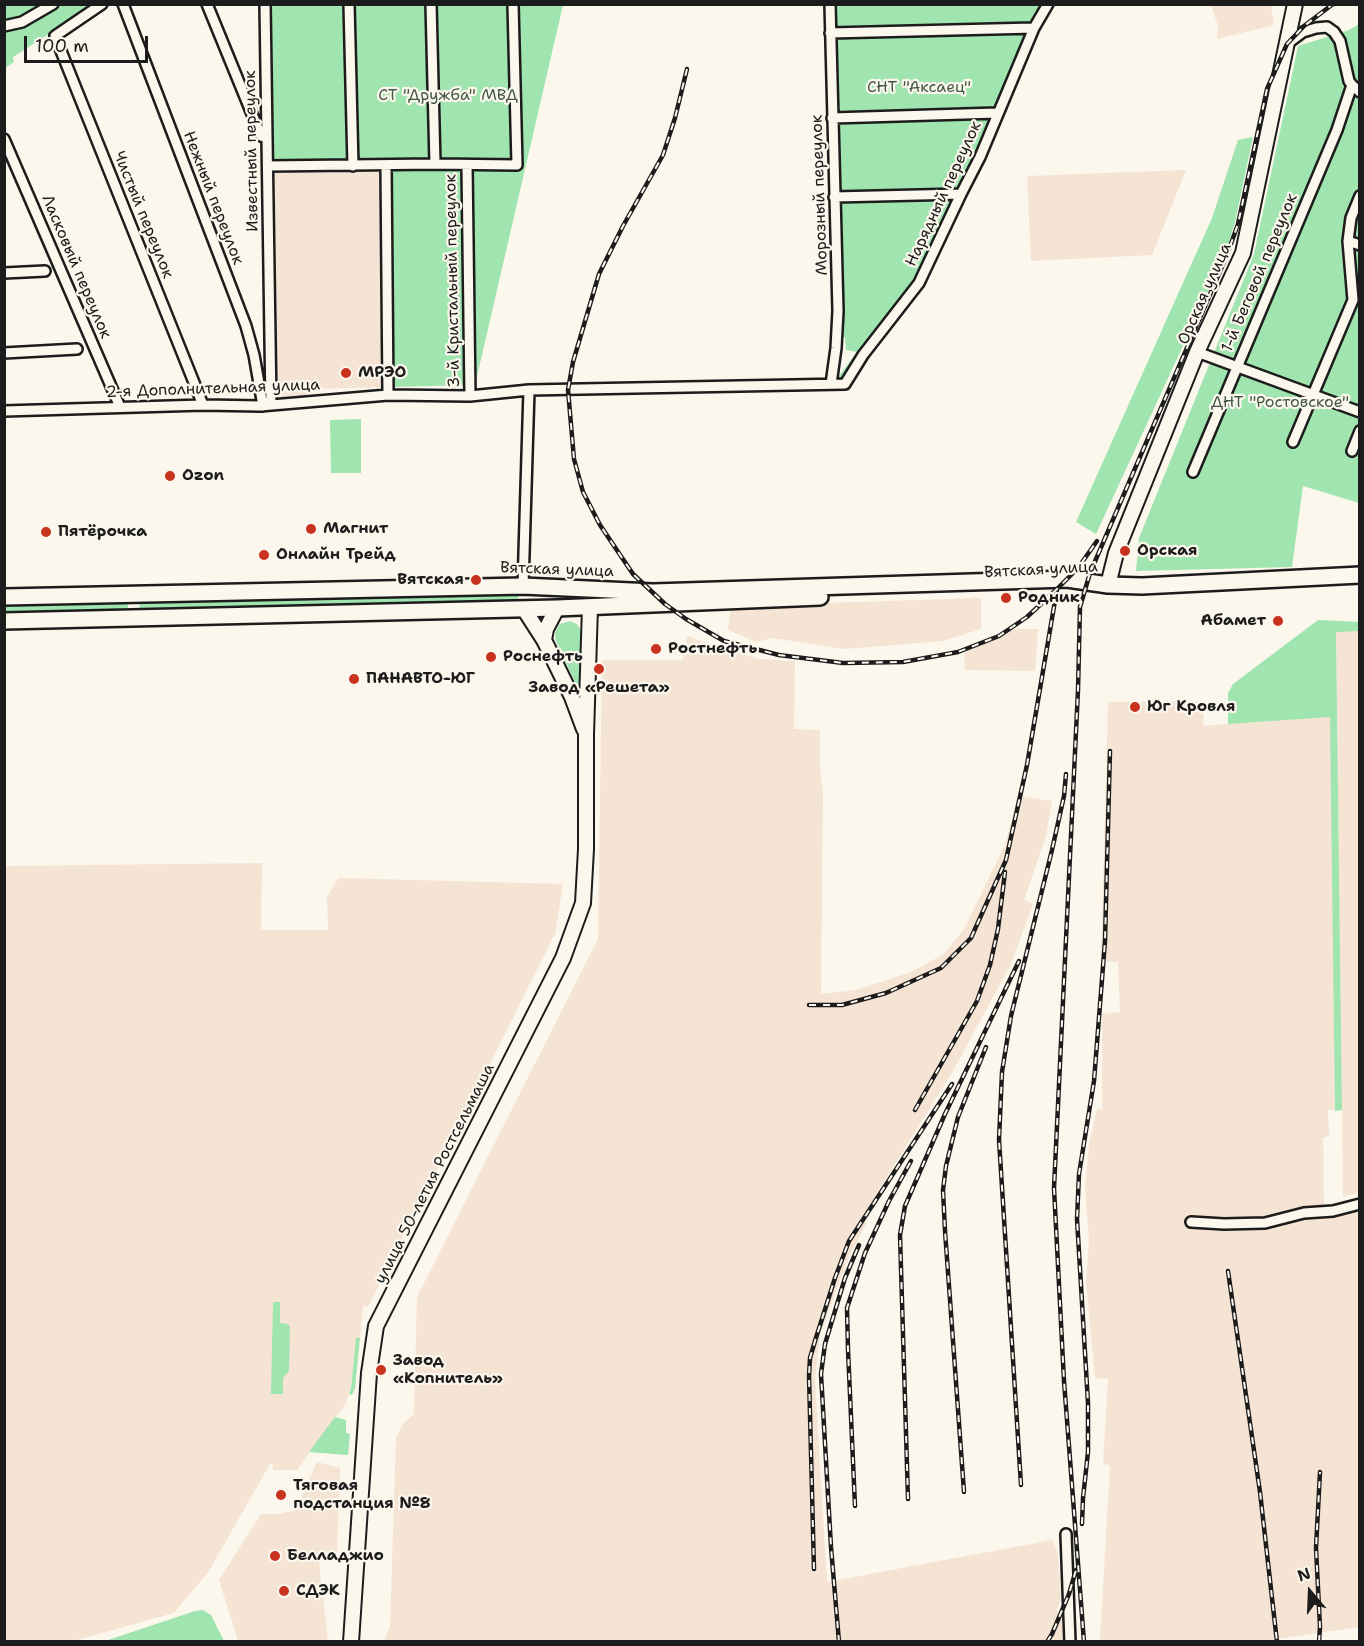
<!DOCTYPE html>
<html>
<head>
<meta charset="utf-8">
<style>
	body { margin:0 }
	#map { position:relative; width:1364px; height:1646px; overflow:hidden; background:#fbf7ec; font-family:"Shantell Sans",sans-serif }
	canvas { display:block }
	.frame { position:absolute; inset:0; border:6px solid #1c1c1c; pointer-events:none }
	.north { position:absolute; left:1280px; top:1562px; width:60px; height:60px; -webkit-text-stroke:4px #fbf7ec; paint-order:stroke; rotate:341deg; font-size:16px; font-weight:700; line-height:24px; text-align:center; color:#1c1c1c }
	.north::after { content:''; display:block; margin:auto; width:21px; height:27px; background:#1c1c1c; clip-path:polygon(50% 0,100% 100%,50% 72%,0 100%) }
	.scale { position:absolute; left:24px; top:36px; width:124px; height:27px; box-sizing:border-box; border:3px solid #1c1c1c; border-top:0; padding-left:8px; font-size:18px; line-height:21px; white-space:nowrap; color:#1c1c1c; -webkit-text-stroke:4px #fbf7ec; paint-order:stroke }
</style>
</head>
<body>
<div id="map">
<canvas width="1364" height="1646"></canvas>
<div class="frame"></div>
<div class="north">N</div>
<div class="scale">100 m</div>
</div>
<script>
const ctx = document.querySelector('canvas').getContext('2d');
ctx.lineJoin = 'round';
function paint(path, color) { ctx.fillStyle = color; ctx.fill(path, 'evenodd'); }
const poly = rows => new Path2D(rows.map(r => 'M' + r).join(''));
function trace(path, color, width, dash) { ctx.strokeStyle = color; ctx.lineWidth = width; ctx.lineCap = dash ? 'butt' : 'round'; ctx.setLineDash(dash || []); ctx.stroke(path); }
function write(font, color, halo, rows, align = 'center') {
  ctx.font = font + ' "Shantell Sans",sans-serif'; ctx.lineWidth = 4.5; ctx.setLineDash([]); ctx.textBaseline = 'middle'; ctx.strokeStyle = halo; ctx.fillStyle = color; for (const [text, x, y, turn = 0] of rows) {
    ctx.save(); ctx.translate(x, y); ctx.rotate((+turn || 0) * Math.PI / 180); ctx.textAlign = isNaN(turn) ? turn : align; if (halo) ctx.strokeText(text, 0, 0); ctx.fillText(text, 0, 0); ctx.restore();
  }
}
paint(poly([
	[1211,5,1271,5,1274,25,1217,39,1218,26],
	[387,165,390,387,312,389,311,397,273,399,273,166],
	[1186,170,1152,255,1031,261,1027,176],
	[981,598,981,629,942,641,844,649,773,638,756,642,728,630,731,606],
	[1012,629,1038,629,1035,671,965,670,964,653],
	[1336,631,1360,631,1360,1192,1343,1197],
	[687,636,758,659,795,661,794,729,820,730,820,769,823,792,821,994,856,990,911,972,944,954,964,929,1005,845,1018,796,1052,801,1046,836,1024,900,1033,904,1011,964,954,1069,861,1219,867,1223,848,1259,820,1334,815,1380,827,1582,1052,1540,1058,1554,1061,1597,1057,1610,1062,1620,1065,1641,384,1641,390,1627,396,1438,403,1424,414,1414,417,1297,598,939,602,660,683,660],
	[1204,701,1203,726,1331,716,1335,1110,1328,1110,1329,1136,1323,1138,1324,1212,1359,1204,1359,1627,1263,1641,1100,1641,1110,1465,1103,1464,1108,1379,1095,1378,1086,1283,1089,1241,1085,1187,1089,1145,1097,1109,1102,1109,1102,1014,1120,1012,1118,962,1101,961,1108,702],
	[262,863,261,930,328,930,327,897,338,878,563,884,555,934,368,1307,363,1306,360,1338,356,1338,351,1388,346,1403,297,1470,273,1470,273,1464,270,1464,209,1571,174,1613,73,1641,5,1641,4,866],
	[317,1462,340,1468,337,1554,319,1561,328,1641,238,1641,219,1580,261,1514,277,1514,296,1510]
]), '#f5e3d3');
paint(poly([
	[5,5,94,5,13,57,14,62,5,68],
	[269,5,563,5,475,385,390,387,387,165,273,166],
	[835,5,1052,5,999,113,935,257,844,382,835,381,857,352,846,350,845,337,839,338],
	[1359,24,1359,503,1303,486,1292,567,1136,571,1139,538,1254,254,1298,46,1349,30],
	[1253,137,1235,222,1225,255,1096,534,1076,522,1212,218,1238,140],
	[361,419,361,473,331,473,330,420],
	[518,592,518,602,140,612,139,601],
	[128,601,128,612,5,615,4,604],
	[1318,620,1360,622,1359,631,1336,632,1342,1110,1335,1111,1330,717,1228,724,1228,693,1233,684],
	[570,621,577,624,582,632,583,693,580,693,556,641,555,633,558,627,560,624],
	[273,1302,280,1302,280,1323,288,1324,290,1327,289,1371,283,1378,283,1394,271,1394],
	[356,1338,360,1338,355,1388,352,1395,349,1394,351,1388],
	[335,1417,346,1420,346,1433,350,1434,348,1455,309,1452],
	[203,1610,211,1615,224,1641,105,1641,195,1611]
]), '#a0e4af');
const minor = poly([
	[102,4,55,36,203,405],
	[123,4,246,326,254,355,263,406],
	[207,4,261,136,267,138],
	[265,4,271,405],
	[349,4,353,166],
	[431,4,435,164],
	[830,4,838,311,836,348,831,384],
	[4,26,22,22,53,4],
	[830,33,1034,28],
	[1287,44,1303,32,1316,28,1327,27,1334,32,1340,41,1349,81,1352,85,1360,92],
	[832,118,997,113],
	[4,139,120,407],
	[386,165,388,395],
	[467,165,470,396],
	[268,166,435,164,517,165,513,4],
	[834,197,961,194],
	[1348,241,1360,245],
	[4,273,45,271],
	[1197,352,1360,412],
	[4,353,77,349],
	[4,411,203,405,260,406,388,395,470,396,529,390,845,384,863,355,919,283,961,194,980,157,1034,28,1048,4],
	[1293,442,1353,300,1348,241,1351,218,1360,196],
	[1352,451,1360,431],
	[1193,472,1337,130,1352,85],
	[523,586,529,390],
	[1191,1222,1224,1224,1265,1223,1304,1213,1333,1211,1360,1204],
	[1066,1534,1070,1642]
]);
const secondary = poly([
	[1108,585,1116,553,1197,352,1243,253,1295,4],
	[524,609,544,640,572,697,584,729],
	[544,640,546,629,557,608],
	[351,1642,369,1373,376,1326,563,958,583,903,586,849,586,734,590,607]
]);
const primary = poly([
	[4,597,523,586,653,592,1067,579,1108,585,1142,586,1360,575],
	[4,621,557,608,820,597]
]);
trace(minor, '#1c1c1c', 14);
trace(secondary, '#1c1c1c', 18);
trace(primary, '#1c1c1c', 20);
trace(minor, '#fbf7ec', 9);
trace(secondary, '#fbf7ec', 14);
trace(primary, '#fbf7ec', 15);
const rail = poly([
	[687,69,675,118,663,155,623,226,599,274,573,362,568,390,574,459,583,492,600,525,633,574,665,604,686,619,724,641,779,655,843,663,903,662,958,652,999,636,1027,617,1057,589,1078,568,1097,541],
	[809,1005,842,1005,886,993,941,968,971,938,1006,860,1027,765,1057,589],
	[915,1110,977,1001,990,965,998,929,1005,872],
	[1228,1271,1260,1492,1277,1642],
	[1021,1485,999,1140,1002,1072,1011,1016,1052,850,1064,796,1066,774],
	[964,1492,945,1231,943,1190,946,1166,958,1117,986,1047],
	[908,1499,900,1235,905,1206,945,1114,1019,961],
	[855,1506,848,1350,847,1308,865,1253,889,1201,911,1161],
	[1082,1524,1083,1498,1088,1452,1088,1403,1077,1219,1079,1174,1094,1081,1105,941,1110,751],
	[814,1569,809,1376,810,1358,815,1341,835,1278,849,1241,952,1084],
	[839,1642,831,1547,821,1374,825,1344,845,1278,859,1245],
	[1047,1642,1052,1634,1069,1594,1076,1570],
	[1084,1642,1064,1381,1054,1188,1078,690,1080,607,1090,573,1227,255,1238,224,1267,89,1287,44,1304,26,1333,4],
	[1319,1642,1320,1627,1316,1548,1320,1472]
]);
trace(rail, '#1c1c1c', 4.5);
trace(rail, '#fbf7ec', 2, [7]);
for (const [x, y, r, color] of [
	[346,373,6,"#c8321e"],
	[170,476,6,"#c8321e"],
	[311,529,6,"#c8321e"],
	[46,532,6,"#c8321e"],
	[1125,551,6,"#c8321e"],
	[264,555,6,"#c8321e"],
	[476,580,6,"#c8321e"],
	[1006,598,6,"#c8321e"],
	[1278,621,6,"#c8321e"],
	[656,649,6,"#c8321e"],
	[491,657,6,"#c8321e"],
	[599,669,6,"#c8321e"],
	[354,679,6,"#c8321e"],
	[1135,707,6,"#c8321e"],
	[381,1370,6,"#c8321e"],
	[281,1495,6,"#c8321e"],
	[275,1556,6,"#c8321e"],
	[284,1591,6,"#c8321e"]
]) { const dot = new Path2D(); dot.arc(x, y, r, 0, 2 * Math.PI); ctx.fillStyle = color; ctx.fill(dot); trace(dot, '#fbf7ec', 2); }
write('16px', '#445848', '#fbf7ec', [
	["СНТ \"Аксаец\"",919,88],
	["СТ \"Дружба\" МВД",448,96],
	["ДНТ \"Ростовское\"",1280,403]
]);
write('16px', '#1c1c1c', '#fbf7ec', [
	["Известный переулок",252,151,-91],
	["Нарядный переулок",944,194,-65],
	["Морозный переулок",820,195,-92],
	["Нежный переулок",213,198,69],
	["Чистый переулок",143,215,68],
	["Ласковый переулок",76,267,67],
	["1-й Беговой переулок",1260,273,-67],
	["3-й Кристальный переулок",453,281,-91],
	["Орская улица",1205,294,-66],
	["2-я Дополнительная улица",213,389,-2],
	["Вятская улица",557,570,2],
	["Вятская улица",1041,570,-3],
	["улица 50-летия Ростсельмаша",435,1174,-63]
]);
write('bold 16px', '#1c1c1c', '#fbf7ec', [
	["МРЭО",358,373],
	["Ozon",182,476],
	["Магнит",323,529],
	["Пятёрочка",58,532],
	["Орская",1137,551],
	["Онлайн Трейд",276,555],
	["Вятская",464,580,"right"],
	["Родник",1018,598],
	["Абамет",1266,621,"right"],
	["Ростнефть",668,649],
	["Роснефть",503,657],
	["ПАНАВТО-ЮГ",366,679],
	["Завод «Решета»",599,688,"center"],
	["Юг Кровля",1147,707],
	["Завод",393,1361],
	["«Копнитель»",393,1379],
	["Тяговая",293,1486],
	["подстанция №8",293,1504],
	["Белладжио",287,1556],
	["СДЭК",296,1591]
], 'left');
</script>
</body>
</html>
